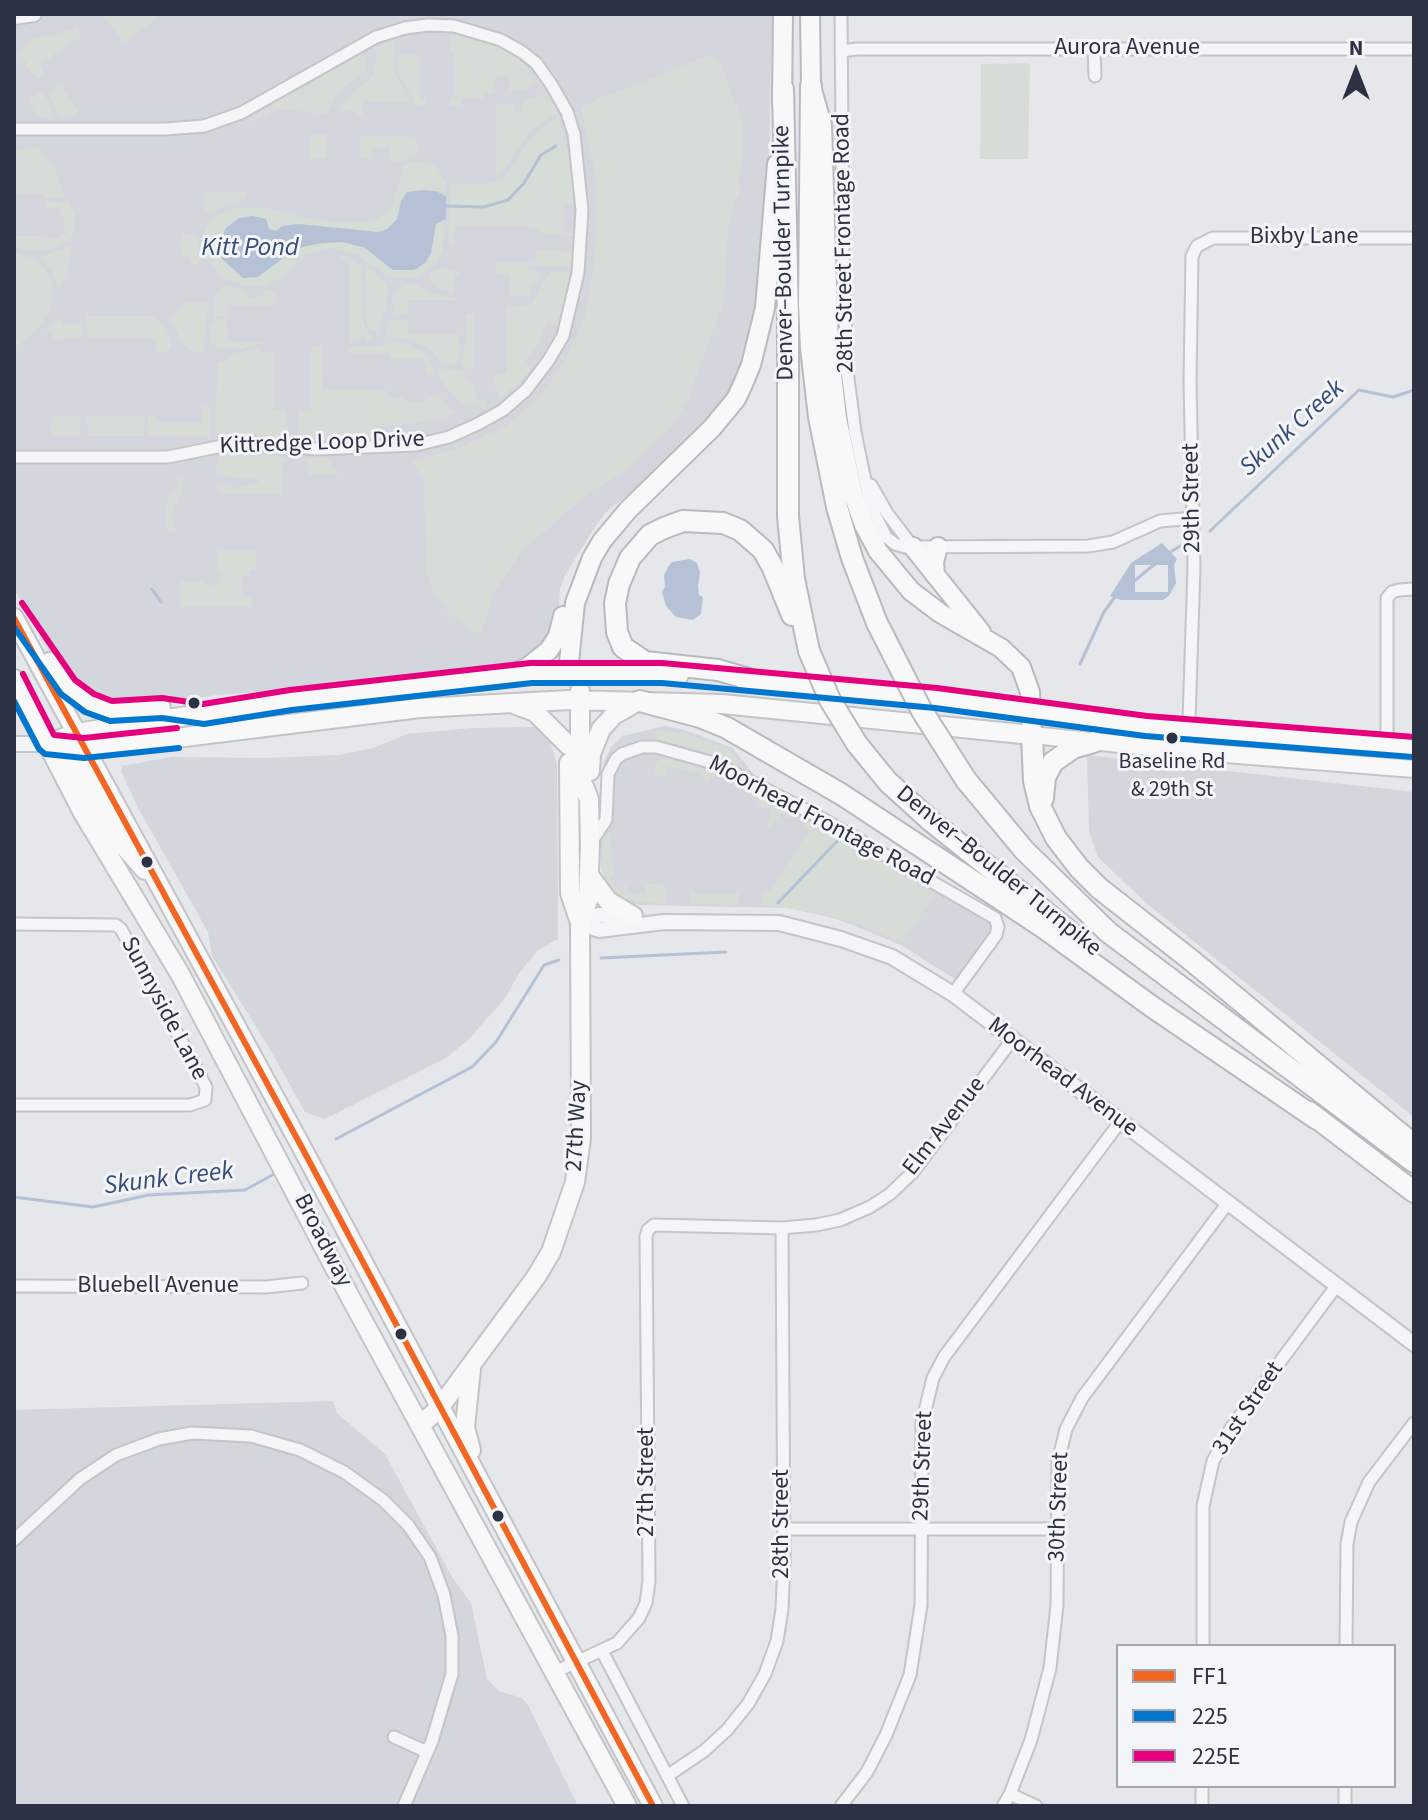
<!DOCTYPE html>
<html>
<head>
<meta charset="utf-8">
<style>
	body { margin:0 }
	#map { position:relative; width:1428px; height:1820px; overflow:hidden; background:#e6e7ea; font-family:"Source Sans 3",sans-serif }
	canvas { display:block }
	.frame { position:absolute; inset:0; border:16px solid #2c3244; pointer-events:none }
	.legend { position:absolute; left:1116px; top:1644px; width:280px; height:144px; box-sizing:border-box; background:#f4f5f9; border:2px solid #a4a7b1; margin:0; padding:10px 14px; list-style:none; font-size:24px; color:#2c3244 }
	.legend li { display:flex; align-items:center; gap:16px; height:40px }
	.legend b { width:40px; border:2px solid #a4a7b1 }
	.north { position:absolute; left:1316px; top:32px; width:80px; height:80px; -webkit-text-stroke:6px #f4f5f9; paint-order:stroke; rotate:0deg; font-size:22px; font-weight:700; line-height:32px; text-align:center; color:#2c3244 }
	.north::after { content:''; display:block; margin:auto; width:28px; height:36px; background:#2c3244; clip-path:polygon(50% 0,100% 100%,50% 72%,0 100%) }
</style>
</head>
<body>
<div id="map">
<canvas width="1428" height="1820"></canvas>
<div class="frame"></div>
<ul class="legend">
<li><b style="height:10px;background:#f26522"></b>FF1</li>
<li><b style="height:10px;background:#0076ce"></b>225</li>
<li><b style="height:10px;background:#e5007d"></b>225E</li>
</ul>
<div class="north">N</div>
</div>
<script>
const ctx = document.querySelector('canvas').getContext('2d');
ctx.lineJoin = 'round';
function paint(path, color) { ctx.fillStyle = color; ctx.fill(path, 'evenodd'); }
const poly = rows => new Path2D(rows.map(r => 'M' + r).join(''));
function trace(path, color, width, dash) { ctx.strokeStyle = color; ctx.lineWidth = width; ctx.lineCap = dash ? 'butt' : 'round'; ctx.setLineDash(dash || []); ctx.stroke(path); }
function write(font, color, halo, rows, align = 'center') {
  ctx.font = font + ' "Source Sans 3",sans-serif'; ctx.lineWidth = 6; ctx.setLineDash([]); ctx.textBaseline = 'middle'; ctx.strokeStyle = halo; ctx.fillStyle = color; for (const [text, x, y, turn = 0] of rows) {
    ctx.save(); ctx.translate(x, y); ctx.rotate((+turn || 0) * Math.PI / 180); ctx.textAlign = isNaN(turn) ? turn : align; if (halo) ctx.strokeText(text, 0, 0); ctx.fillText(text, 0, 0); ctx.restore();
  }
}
paint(poly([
	[14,14,772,14,769,170,759,307,743,370,719,414,655,474,605,513,593,530,565,575,560,589,557,633,517,664,331,687,217,695,143,707,115,706,94,697,59,669,14,589],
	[664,726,682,729,733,748,763,787,997,923,961,983,901,945,837,919,788,908,639,905,617,898,607,887,601,866,601,801,604,762,611,747,622,736],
	[537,727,549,737,557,765,558,939,538,950,520,972,505,998,470,1038,446,1058,325,1119,305,1112,268,1046,212,956,208,932,137,806,121,771,122,766,171,757,266,758,340,755,374,748,407,734,472,728],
	[1087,755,1414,792,1414,1117,1146,903,1098,857,1089,831],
	[333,1401,337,1413,385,1454,452,1577,471,1603,487,1679,499,1691,522,1698,528,1705,578,1806,14,1806,14,1410]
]), '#d4d6dd');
paint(poly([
	[101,14,161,14,125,43],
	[76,27,80,32,79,45,77,38,63,46,64,48,53,54,54,57,39,64,45,76,38,79,25,66,27,62,18,54,34,38,55,35],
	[458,33,486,42,510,53,527,67,537,82,527,89,510,92,508,76,494,77,495,93,483,94,483,99,462,99,461,106,450,106,450,98,454,98,454,53,450,52,450,36],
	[394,41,395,72,411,102,363,101,362,115,355,115,354,111,341,111,350,95,373,76,377,60,374,47],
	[360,55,365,56,367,63,364,72,338,92,327,114,281,109,251,122,249,118],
	[398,55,420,55,420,98,426,99,426,106,416,106,397,71],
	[708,55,717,58,720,63,743,123,743,156,738,188,741,190,734,203,728,227,724,301,687,402,671,427,626,471,590,492,521,552,493,595,481,635,450,615,431,587,426,568,424,480,412,461,460,448,506,426,541,395,566,358,575,339,586,313,590,291,596,241,596,177,581,108,601,97,628,88],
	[1030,63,1028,159,980,159,981,64],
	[61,85,78,111,78,113,62,119,58,116,48,93],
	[42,91,51,106,53,119,37,117,28,99],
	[544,94,548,95,558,112,530,131,502,173,496,175,496,105,513,104,514,112,523,110,522,101],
	[559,118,570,159,575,204,564,205,564,232,574,233,574,236,543,234,535,227,455,227,454,244,448,243,450,185,492,183,504,178,530,139,550,122],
	[327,134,327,157,323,159,309,159,310,135],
	[360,136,415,137,418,151,415,158,395,163,390,161,389,147,371,148,372,159,360,158],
	[40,148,57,173,65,198,44,198,44,193,14,195,14,150],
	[413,161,425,162,437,167,446,184,443,249,436,263,416,278,397,278,386,275,356,254,330,248,307,254,288,272,274,281,262,286,245,286,222,278,206,258,203,246,204,234,210,221,218,215,236,208,267,208,299,217,340,222,374,221,392,208,403,166],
	[204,192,246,192,246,197,209,213,204,211],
	[46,201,69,202,75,215,75,231,71,238,59,246,47,250,26,251,14,246,14,236,41,236,41,239,60,239,60,233,64,233,64,215,60,214,60,208,47,208],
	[183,234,198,236,201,261,198,264,192,265,189,258,183,258,182,249,179,246],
	[69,246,72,250,68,266,61,288,58,289,53,273,41,257],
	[536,249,570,252,572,254,570,267,530,266,530,263,536,262],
	[14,251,35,260,45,269,52,285,53,298,50,310,38,329,14,349],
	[342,255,361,265,362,314,365,328,372,337,366,344,365,337,353,337,352,344,347,344,349,342,349,260,338,260],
	[496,263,528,263,528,271,539,271,527,296,509,296,509,274,496,274],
	[366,265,385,282,388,289,386,308,377,332,369,329,365,318],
	[442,268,459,271,459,275,454,275,454,292,440,290,430,282,432,271],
	[550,272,570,273,558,326,548,322,536,347,525,361,533,369,501,398,494,385,494,374,507,373,507,306,531,305],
	[416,284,431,293,462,300,408,300,407,315,395,313,392,301,394,294,404,286],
	[228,286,247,292,248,298,265,296,264,290,272,291,276,296,276,305,228,305,227,316,214,317,215,294,222,287],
	[192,301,207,303,208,306,203,351,199,352,191,351,182,342,170,318,187,302],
	[466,314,473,314,473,368,467,370,461,363,466,339],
	[86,316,153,316,166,327,171,346,166,352,157,354,156,338,88,338],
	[60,318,63,324,81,323,82,338,52,340,51,332,44,332],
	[219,319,227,319,228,342,269,342,240,349,219,348,211,343,209,334,214,322],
	[407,319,408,333,459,334,460,351,457,363,443,365,429,348,408,339,385,336,390,321],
	[396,342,407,343,423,351,433,366,433,374,426,376,425,359,390,359,389,353,347,353,347,347,370,347],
	[321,345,323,389,387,390,388,397,405,397,407,402,410,403,423,402,438,394,455,414,425,422,377,427,376,440,301,443,297,437,299,411,311,411,311,347],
	[260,347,260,353,274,352,274,410,286,411,288,436,283,441,256,438,220,440,216,433,217,362,227,362,228,355],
	[446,368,466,372,463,378,472,384,477,401,485,400,487,408,484,410,478,403,468,408,466,405,462,405,439,378,440,371],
	[203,405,210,407,210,437,147,436,148,416,156,416,156,422,202,422],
	[53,416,80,416,80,435,52,437,50,434],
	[87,416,145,416,144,436,88,436],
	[249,453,287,457,287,461,283,461,281,494,220,494,218,486,237,488,259,483,257,479,240,479,216,472,218,456],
	[328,458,339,475,308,475,308,462,299,459],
	[180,477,183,478,183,488,171,516,177,530,167,533,167,502],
	[217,551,256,551,256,570,250,570,250,576,243,576,243,585,240,585,243,596,252,597,252,607,180,607,180,581,202,581,209,586,219,583,221,575,217,568],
	[659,730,686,734,725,747,735,755,751,776,712,753,656,739,654,734],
	[666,756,700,765,718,773,706,785,701,774,665,766,667,775,655,776,656,763],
	[746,786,794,810,794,816,790,819,781,814,767,832,771,809,761,807,757,799,743,791,743,787],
	[810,819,938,890,902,943,860,924,824,914,761,904,762,893,769,892,809,831,803,826,805,821],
	[607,831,610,834,614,875,610,880,619,889,626,884,628,894,645,893,646,884,661,884,666,888,665,904,626,901,611,889,602,867,603,834],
	[691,885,694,893,738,893,740,904,689,904]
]), '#d6ddd6');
paint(poly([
	[424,190,436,191,446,196,446,219,436,224,431,253,425,263,414,270,393,270,365,248,343,242,322,243,297,248,258,277,243,278,222,259,221,246,225,229,239,218,253,216,266,219,269,229,276,231,282,226,299,224,378,232,387,229,397,219,401,201,407,192],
	[1162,543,1177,559,1174,565,1176,583,1169,596,1163,600,1121,600,1110,596,1131,563],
	[1135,565,1168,565,1168,592,1135,592],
	[690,559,697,563,700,572,698,586,699,595,703,597,701,614,693,620,676,617,666,606,662,592,665,587,664,575,668,567,672,562]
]), '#b5c1d4');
trace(poly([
	[446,206,484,207,508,200,524,183,541,155,556,146],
	[1210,531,1359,390,1393,397,1414,390],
	[1167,554,1182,545],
	[1133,582,1155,564],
	[152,589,161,602],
	[1080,664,1104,612,1115,597],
	[778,903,840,838],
	[601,958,726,952],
	[336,1139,472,1067,496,1042,544,965,559,960],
	[14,1197,93,1207,149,1195,245,1190,276,1173]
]), '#b5c1d4', 3);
const minor = poly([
	[841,14,843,256,847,371,855,432,867,490,875,515,886,537,895,544,905,547,1088,546,1113,542,1160,521,1194,518],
	[1094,49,1095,76],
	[841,51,857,49,1414,49],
	[14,129,166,129,204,126,241,113,376,37,405,28,428,25,454,26,501,40,522,52,536,63,551,84,567,112,574,134,582,210,578,273,563,336,548,361,526,390,503,410,478,424,449,437,416,445,316,449,242,442,168,457,14,457],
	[871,485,887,513,913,547],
	[1387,746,1387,598,1392,592,1399,590,1414,589],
	[1188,751,1194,567,1190,382,1192,256,1197,246,1213,238,1414,238],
	[592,841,606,820,608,774,616,759,622,754,642,747,656,747,717,764,821,818,995,918,998,927,996,935,953,994],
	[14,924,116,925,121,929,206,1087,205,1100,190,1105,14,1105],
	[14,1286,266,1287,302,1283],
	[784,1529,1058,1529],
	[14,1540,80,1479,116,1455,159,1439,192,1433,251,1436,300,1450,344,1472,383,1500,408,1525,430,1557,444,1595,452,1636,452,1674,432,1741,404,1806],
	[1203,1646,1203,1506,1213,1461,1231,1428,1337,1285],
	[1346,1646,1347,1544,1351,1522,1369,1482,1414,1423],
	[602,1651,683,1806],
	[555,1672,617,1643,639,1618,646,1603,649,1581,646,1236,648,1230,654,1225,782,1228,816,1225,840,1220,870,1207,890,1194,913,1172,1012,1040],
	[394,1737,427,1752],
	[667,1776,704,1751,727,1730,748,1704,765,1674,777,1641,782,1609,784,1562,782,1228],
	[1010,1794,1036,1806],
	[841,1806,867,1772,886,1735,910,1675,921,1605,922,1423,933,1378,944,1357,1120,1122],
	[1003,1806,1010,1794,1031,1740,1050,1668,1057,1605,1058,1462,1066,1429,1082,1398,1227,1204],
	[1202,1806,1202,1786],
	[1345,1806,1345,1786]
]);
const tertiary = poly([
	[14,17,34,14],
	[14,744,48,744],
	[580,923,599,930,664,922,779,923,841,939,892,957,953,994,1414,1344],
	[580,923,599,915,634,917]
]);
const secondary = poly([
	[1032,709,1146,726,1414,747],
	[1032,735,1188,751,1414,769]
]);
const primary = poly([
	[14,618,300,1144,653,1806],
	[50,662,76,694,97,708,119,712,161,708],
	[14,679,82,811,180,974,349,1295,627,1806],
	[744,680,1032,709],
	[516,705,535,712,569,746],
	[48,744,76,733,291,700,480,678,555,672,679,675],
	[50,746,64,754,74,764,115,836,145,870],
	[75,747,168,739,420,708,569,700,722,704,1032,735],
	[569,763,570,893,580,923],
	[590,771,591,754,601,729,614,715,637,702],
	[589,875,608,901,633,916],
	[471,1369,465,1427,471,1450],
	[421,1425,440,1407,536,1277,551,1252,575,1182,581,1138,580,923,588,900,590,845,589,799,580,777,580,691]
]);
const trunk = poly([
	[810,14,811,86,822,125,829,349,837,418,853,494,864,525,878,551,911,591,940,613,1001,648,1021,667,1030,692,1032,735],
	[782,103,783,14],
	[913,547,981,632],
	[935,575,934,562,938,547],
	[568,672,575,603,592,558,602,541,628,510,712,428,736,399,743,384,751,365,765,308,777,164],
	[510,675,528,667,549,650,558,636,563,616]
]);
const motorway = poly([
	[811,86,809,304,811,348,819,417,837,507,852,558,877,623],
	[783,89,788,317,788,516,794,579,809,651],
	[756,681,718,670,645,662,623,647,617,632,615,603,619,584,630,558,650,535,664,528,683,521,723,523,740,530,763,550,772,566,792,615],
	[640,701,700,717,727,728,841,794,1044,928,1151,1006,1317,1119],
	[1032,735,1034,781,1040,806,1056,838,1079,868,1099,888,1191,960,1414,1145],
	[857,744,888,782,932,822,1069,931],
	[966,780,1024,850,1108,932,1414,1162],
	[1043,798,1045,777,1053,762,1073,748,1094,742],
	[1309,1112,1414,1192]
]);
trace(minor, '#c4c5c8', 15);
trace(tertiary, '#c4c5c8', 18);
trace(secondary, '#c4c5c8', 20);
trace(primary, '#c2c4c8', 22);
trace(trunk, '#b8babf', 22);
trace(motorway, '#b8babf', 24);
trace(minor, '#f5f5f7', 11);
trace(tertiary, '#f5f5f7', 14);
trace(secondary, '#f8f8f8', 16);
trace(primary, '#f8f8f8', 18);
trace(trunk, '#f8f8f8', 18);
trace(motorway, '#f8f8f8', 20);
const motorwayBridge = poly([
	[877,623,922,711,966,780],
	[809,651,830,700,857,744]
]);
trace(motorwayBridge, '#b8babf', 24, []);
trace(motorwayBridge, '#f8f8f8', 20);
trace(poly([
	[14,618,300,1144,653,1806]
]), '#f26522', 6);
trace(poly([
	[14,627,61,694,85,712,110,721,162,718,204,724,292,710,532,683,662,683,935,708,1145,736,1413,757],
	[14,701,39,749,45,754,84,758,179,748]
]), '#0076ce', 6);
trace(poly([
	[22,603,75,680,94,694,112,701,162,698,203,704,290,690,530,663,662,663,937,688,1147,716,1414,737],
	[23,674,54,735,84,738,177,728]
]), '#e5007d', 6);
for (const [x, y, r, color] of [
	[194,703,7,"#2c3244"],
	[1172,738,7,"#2c3244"],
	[147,862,7,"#2c3244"],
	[401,1334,7,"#2c3244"],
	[498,1516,7,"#2c3244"]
]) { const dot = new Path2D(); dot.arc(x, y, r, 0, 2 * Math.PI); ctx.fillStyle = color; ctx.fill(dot); trace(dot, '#f4f5f9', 3); }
write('22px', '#2c3244', '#f4f5f9', [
	["Baseline Rd",1172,763],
	["& 29th St",1172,791]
]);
write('24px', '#2c3244', '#f4f5f9', [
	["Aurora Avenue",1127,49],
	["Bixby Lane",1304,238],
	["28th Street Frontage Road",845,243,-91],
	["Denver–Boulder Turnpike",785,253,-91],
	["Kittredge Loop Drive",322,444,-2],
	["29th Street",1193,498,-91],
	["Moorhead Frontage Road",821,822,28],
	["Denver–Boulder Turnpike",998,872,39],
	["Sunnyside Lane",163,1009,62],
	["Moorhead Avenue",1062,1078,37],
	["27th Way",578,1126,-87],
	["Elm Avenue",945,1127,-52],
	["Broadway",322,1241,63],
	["Bluebell Avenue",158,1287],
	["31st Street",1249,1409,-56],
	["29th Street",924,1466,-88],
	["27th Street",648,1482,-90],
	["30th Street",1060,1507,-88],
	["28th Street",783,1524,-90]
]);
write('italic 26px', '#364d78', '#f4f5f9', [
	["Kitt Pond",250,249],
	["Skunk Creek",1293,429,-42],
	["Skunk Creek",169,1180,-7]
]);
</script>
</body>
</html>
